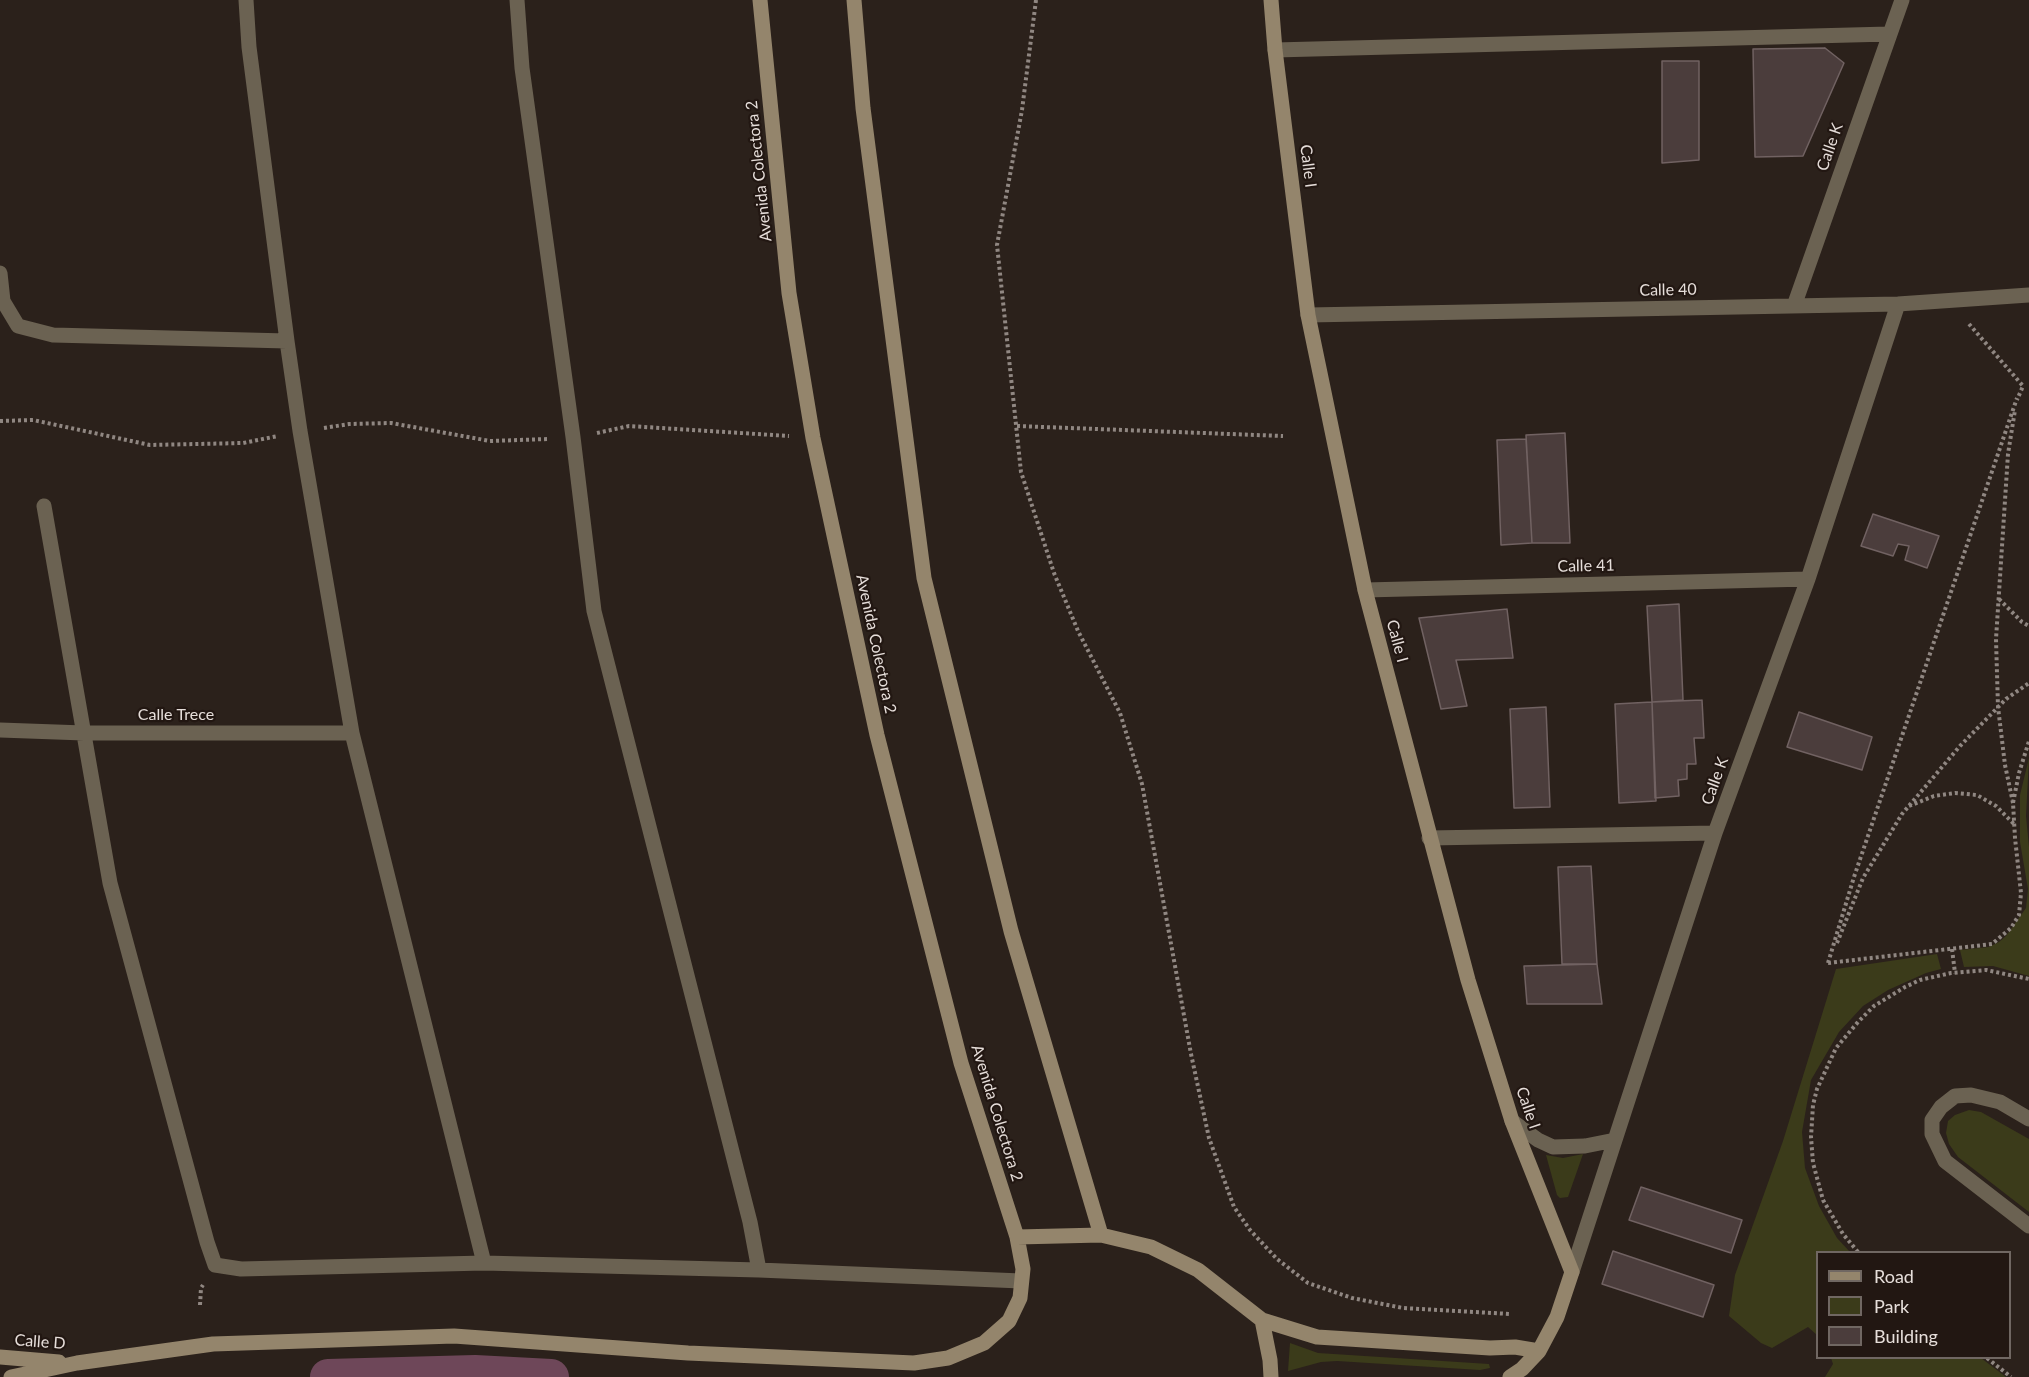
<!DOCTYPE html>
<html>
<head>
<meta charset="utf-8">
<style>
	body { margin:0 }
	#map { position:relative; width:2029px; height:1377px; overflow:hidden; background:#2b211b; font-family:Lato,sans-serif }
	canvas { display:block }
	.legend { position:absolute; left:1816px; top:1251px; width:195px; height:108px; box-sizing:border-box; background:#221712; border:2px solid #706762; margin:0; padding:8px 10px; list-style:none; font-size:18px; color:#e6deda }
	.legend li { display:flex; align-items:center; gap:12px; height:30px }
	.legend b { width:30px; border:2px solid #706762 }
</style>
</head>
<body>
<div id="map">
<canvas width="2029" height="1377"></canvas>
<ul class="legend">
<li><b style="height:8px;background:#94856c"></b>Road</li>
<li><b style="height:16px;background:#3b3b1a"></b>Park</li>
<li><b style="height:16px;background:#4b3d3c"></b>Building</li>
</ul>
</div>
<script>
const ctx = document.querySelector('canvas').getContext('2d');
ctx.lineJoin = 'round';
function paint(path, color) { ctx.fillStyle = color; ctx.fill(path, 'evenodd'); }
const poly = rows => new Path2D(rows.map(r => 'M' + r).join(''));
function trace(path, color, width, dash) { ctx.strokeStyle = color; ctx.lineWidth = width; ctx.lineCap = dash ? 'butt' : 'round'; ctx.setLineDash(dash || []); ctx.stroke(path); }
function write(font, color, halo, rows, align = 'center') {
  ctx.font = font + ' Lato,sans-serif'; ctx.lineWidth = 4.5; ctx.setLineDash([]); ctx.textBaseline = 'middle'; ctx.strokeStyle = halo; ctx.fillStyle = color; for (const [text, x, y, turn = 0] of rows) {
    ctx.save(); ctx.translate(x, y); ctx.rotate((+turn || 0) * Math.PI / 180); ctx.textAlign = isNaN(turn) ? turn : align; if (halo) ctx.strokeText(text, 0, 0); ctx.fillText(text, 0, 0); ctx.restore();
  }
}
paint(poly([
	[2029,758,2026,816,2029,847,2029,976,1993,966,1964,967,1960,950,1989,947,1999,942,2006,936,2026,908,2028,889,2020,842,2020,795],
	[1937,954,1941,969,1926,973,1888,990,1863,1006,1839,1032,1811,1080,1802,1132,1805,1168,1819,1206,1837,1238,1850,1252,1818,1252,1817,1335,1808,1327,1772,1348,1761,1343,1729,1316,1735,1275,1783,1141,1836,969],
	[1969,1110,1981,1112,2029,1139,2029,1212,1958,1157,1949,1144,1946,1133,1948,1121,1955,1115],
	[1583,1154,1568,1197,1560,1198,1557,1195,1546,1155,1563,1158],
	[1290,1343,1318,1353,1489,1364,1490,1368,1480,1370,1337,1361,1321,1362,1288,1371],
	[1831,1358,1981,1358,2006,1377,1825,1377,1833,1364]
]), '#3b3b1a');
trace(poly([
	[328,1377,475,1373,551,1377]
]), '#6e4759', 36);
const building = poly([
	[1825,48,1844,63,1803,156,1755,157,1753,49,1825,48],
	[1662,61,1699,61,1699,160,1662,163,1662,61],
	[1565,433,1570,543,1532,543,1526,435,1565,433],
	[1526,439,1532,543,1501,545,1497,440,1526,439],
	[1873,514,1939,536,1927,568,1905,560,1909,546,1898,544,1893,556,1861,546,1873,514],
	[1679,604,1683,700,1652,702,1647,606,1679,604],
	[1507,609,1513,658,1456,660,1467,706,1441,709,1419,618,1507,609],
	[1702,700,1704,738,1694,738,1696,764,1687,764,1687,779,1678,780,1679,796,1655,798,1652,702,1702,700],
	[1652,702,1656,801,1619,803,1615,704,1652,702],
	[1546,707,1550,807,1514,808,1510,709,1546,707],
	[1799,712,1872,737,1862,770,1787,747,1799,712],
	[1591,866,1597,964,1562,964,1558,867,1591,866],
	[1597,964,1602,1004,1527,1004,1524,966,1597,964],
	[1641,1187,1742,1220,1731,1253,1629,1220,1641,1187],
	[1613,1251,1714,1285,1703,1317,1602,1284,1613,1251]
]);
paint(building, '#4b3d3c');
trace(building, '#716262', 1.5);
trace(poly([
	[1036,0,1022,110,997,245,1021,472,1054,573,1078,631,1120,713,1142,784,1191,1054,1209,1138,1234,1207,1250,1230,1277,1259,1308,1283,1352,1298,1403,1308,1511,1314],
	[1969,324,2023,386,2017,400],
	[0,421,33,420,150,445,243,443,278,436],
	[1017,426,1283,436],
	[324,428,349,424,391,423,490,441,548,439],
	[597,433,629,426,789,436],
	[1999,599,2022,622,2029,626],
	[2013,803,2005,765,1998,707,1996,639,2008,454,2015,410],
	[1909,806,1934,796,1955,793,1977,795,1996,806,2014,824],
	[1837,943,1863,878,1902,814,1960,746,2006,699,2029,683],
	[1952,949,1955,973],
	[1828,963,1854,877,2017,398],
	[1828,963,1992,944,2011,928,2019,915,2021,893,2015,838,2013,803,2019,773,2029,741],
	[1858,1252,1843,1234,1823,1200,1813,1163,1811,1137,1813,1105,1817,1089,1836,1048,1858,1022,1874,1006,1905,987,1920,980,1951,973,1986,970,2029,979],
	[200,1305,201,1288,203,1285],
	[1987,1358,2011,1377]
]), '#908782', 4, [3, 3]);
trace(poly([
	[246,0,249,47,287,341,300,431,352,733,484,1263],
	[517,0,522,68,573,437,594,611,750,1222,759,1270],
	[1275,50,1889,34],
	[0,273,3,301,18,326,53,335,287,341],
	[1794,306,1902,0],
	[1308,315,1898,304,2029,295],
	[44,506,110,883,207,1242,215,1265,241,1269,484,1263,759,1270,1021,1281],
	[1365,590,1808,579],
	[0,730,84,733,352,733],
	[1429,838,1715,833],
	[2029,1119,2000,1102,1971,1095,1955,1096,1941,1107,1932,1120,1932,1134,1945,1161,2029,1226],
	[1512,1121,1538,1140,1553,1147,1585,1146,1615,1140],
	[1572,1272,1715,833,1808,579,1898,304]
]), '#6b6252', 15);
trace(poly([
	[854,0,863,108,924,578,1011,931,1101,1235],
	[1271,0,1275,50,1308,315,1365,590,1468,980,1512,1121,1572,1272,1557,1317,1539,1351,1522,1369,1510,1377],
	[1017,1237,1101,1235,1151,1247,1198,1270,1262,1320,1317,1337,1490,1348,1515,1347,1539,1351],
	[1262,1320,1270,1360,1271,1377],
	[0,1357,59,1362],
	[11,1377,77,1363,213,1344,454,1336,688,1353,914,1363,948,1358,984,1343,1009,1321,1020,1298,1023,1269,1017,1237,961,1063,877,735,813,438,789,293,760,0]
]), '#94856c', 15);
write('16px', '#e6deda', '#221712', [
	["Calle K",1830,147,-71],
	["Calle I",1308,166,83],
	["Avenida Colectora 2",759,171,-96],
	["Calle 40",1668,290,-1],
	["Calle 41",1586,566,-1],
	["Calle I",1397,641,75],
	["Avenida Colectora 2",876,644,78],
	["Calle Trece",176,715],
	["Calle K",1715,781,-70],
	["Calle I",1528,1108,71],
	["Avenida Colectora 2",997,1113,73],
	["Calle D",40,1342,4]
]);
</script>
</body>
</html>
